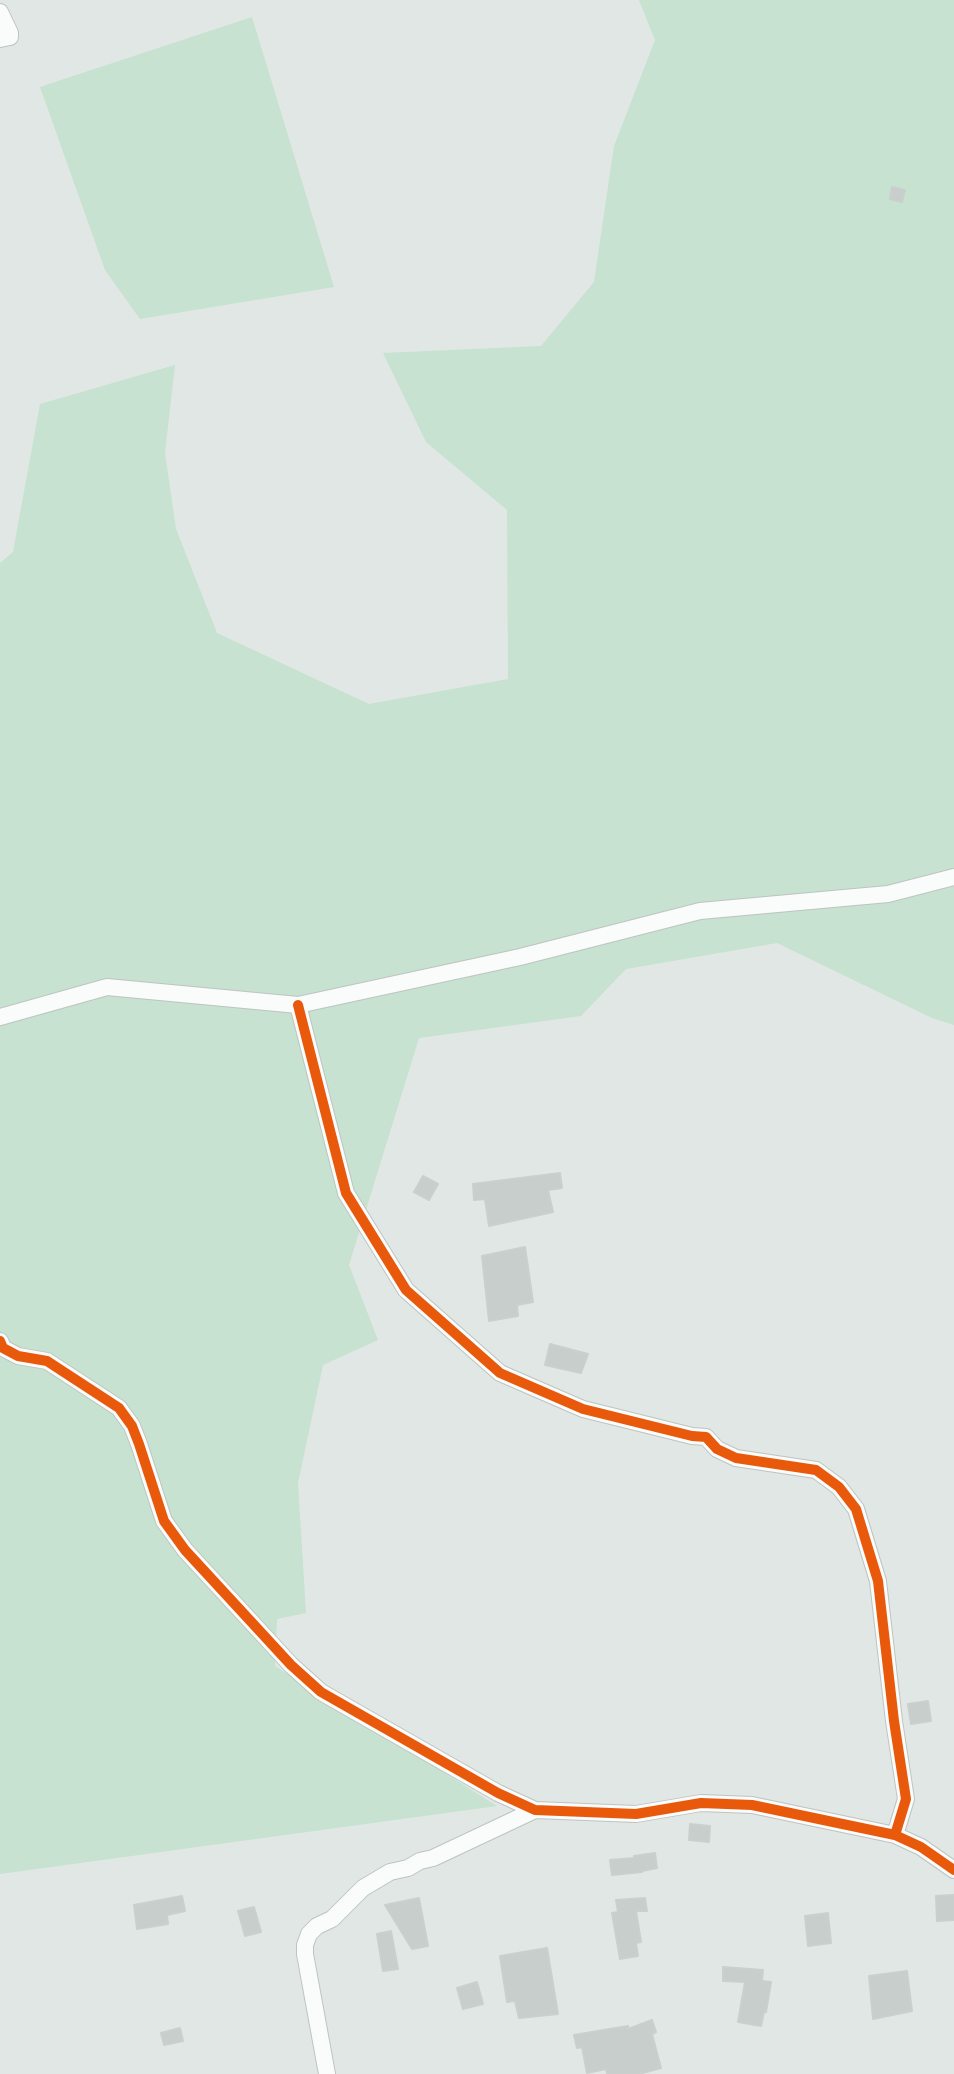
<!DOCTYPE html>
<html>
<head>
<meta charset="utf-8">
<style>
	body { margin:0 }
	canvas { display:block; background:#e0e7e4 }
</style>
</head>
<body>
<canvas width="954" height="2074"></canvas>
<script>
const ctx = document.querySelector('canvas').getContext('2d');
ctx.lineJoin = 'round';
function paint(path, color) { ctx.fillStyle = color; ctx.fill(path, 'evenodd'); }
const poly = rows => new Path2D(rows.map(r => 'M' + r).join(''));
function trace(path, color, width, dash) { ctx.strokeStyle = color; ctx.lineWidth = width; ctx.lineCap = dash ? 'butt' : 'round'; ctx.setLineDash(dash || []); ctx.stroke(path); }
paint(poly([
	[639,0,954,0,954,1025,932,1018,777,943,626,969,581,1016,419,1038,349,1265,378,1340,323,1365,298,1483,306,1613,277,1619,275,1666,497,1806,0,1874,0,563,13,552,40,404,175,365,165,453,176,529,217,633,369,704,508,679,507,510,426,442,383,353,541,346,594,282,614,146,655,40],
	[252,17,334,287,140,319,105,270,40,87]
]), '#c7e2d0');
const building = poly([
	[892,187,905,190,902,202,890,199,892,187],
	[560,1173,562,1188,548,1190,553,1212,489,1226,485,1199,474,1200,473,1184,560,1173],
	[423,1176,438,1184,429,1200,414,1192,423,1176],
	[525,1247,533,1302,517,1305,518,1316,489,1321,482,1256,525,1247],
	[550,1344,588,1354,581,1373,545,1365,550,1344],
	[928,1701,931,1721,911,1724,908,1704,928,1701],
	[690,1824,710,1826,709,1842,689,1840,690,1824],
	[655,1853,657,1868,642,1871,642,1872,612,1875,610,1860,635,1858,634,1856,655,1853],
	[954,1895,954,1920,937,1921,936,1896,954,1895],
	[182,1896,185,1911,167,1915,168,1924,137,1929,134,1905,182,1896],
	[419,1898,428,1946,412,1949,385,1905,419,1898],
	[645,1898,647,1911,636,1911,641,1942,636,1943,638,1956,620,1959,612,1913,618,1912,616,1900,645,1898],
	[254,1907,261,1932,245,1936,238,1911,254,1907],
	[828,1913,831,1943,808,1946,805,1916,828,1913],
	[391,1931,398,1969,383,1971,377,1934,391,1931],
	[547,1948,558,2014,519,2018,515,2001,507,2002,500,1956,547,1948],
	[723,1967,763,1970,762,1981,771,1982,766,2012,764,2012,761,2026,738,2022,745,1982,723,1981,723,1967],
	[907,1971,912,2011,873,2019,869,1976,907,1971],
	[477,1982,483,2004,463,2009,457,1988,477,1982],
	[652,2020,656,2032,652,2034,661,2068,639,2074,607,2074,606,2069,587,2073,582,2047,577,2048,574,2035,628,2026,628,2029,652,2020],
	[180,2028,183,2041,164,2045,161,2033,180,2028]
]);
paint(building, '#c7cecb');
trace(building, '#c9d0cd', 2);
const minor = poly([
	[0,12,10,33,10,37,0,39],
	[298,1005,346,1193,406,1290,500,1373,583,1409,692,1436,706,1437,717,1449,736,1458,816,1470,839,1487,856,1509,878,1581,894,1721,906,1799,895,1835],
	[0,1017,107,987,298,1005,520,957,700,911,888,894,954,877],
	[0,1341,3,1348,18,1356,47,1361,119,1408,132,1426,139,1444,164,1521,185,1550,291,1665,321,1692,498,1793,535,1810,636,1814,701,1803,752,1805,895,1835,921,1847,954,1870],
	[327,2074,305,1954,305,1945,309,1934,317,1926,332,1919,363,1888,390,1872,408,1868,420,1861,433,1858,535,1810]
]);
trace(minor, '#bdc4c1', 18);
trace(minor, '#fafbfb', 16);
trace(poly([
	[298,1005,346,1193,406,1290,500,1373,583,1409,692,1436,706,1437,717,1449,736,1458,816,1470,839,1487,856,1509,878,1581,894,1721,906,1799,895,1835],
	[0,1341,3,1348,18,1356,47,1361,119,1408,132,1426,139,1444,164,1521,185,1550,291,1665,321,1692,498,1793,535,1810,636,1814,701,1803,752,1805,895,1835,921,1847,954,1870]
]), '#e8590c', 10);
</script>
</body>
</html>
